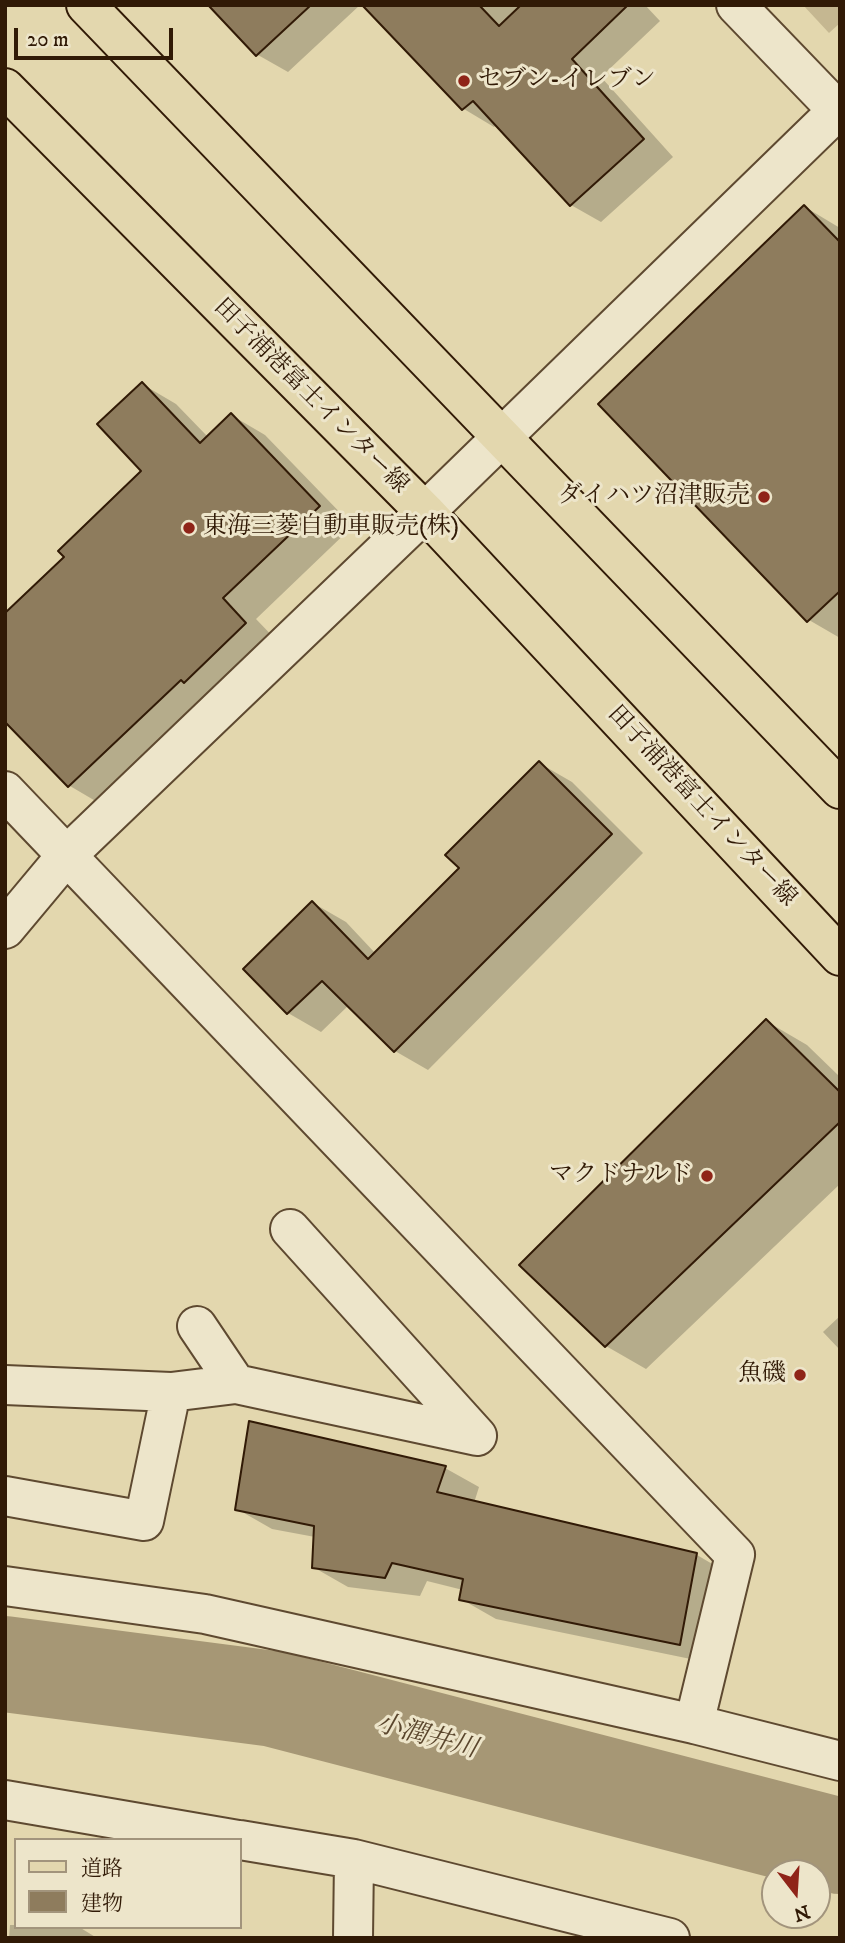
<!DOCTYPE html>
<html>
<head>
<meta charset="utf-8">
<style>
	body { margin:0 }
	#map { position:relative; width:845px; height:1943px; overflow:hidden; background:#e3d7ae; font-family:"IM FELL DW Pica","Noto Serif JP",serif }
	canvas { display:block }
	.frame { position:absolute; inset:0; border:7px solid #311a06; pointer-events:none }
	.legend { position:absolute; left:14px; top:1838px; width:228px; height:91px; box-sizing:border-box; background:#ede5ca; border:2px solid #a2947c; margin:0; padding:9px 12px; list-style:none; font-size:21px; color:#311a06 }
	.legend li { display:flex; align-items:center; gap:14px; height:35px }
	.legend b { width:35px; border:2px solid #a2947c }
	.north { position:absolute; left:761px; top:1859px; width:70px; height:70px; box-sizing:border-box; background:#ede5ca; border:2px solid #a2947c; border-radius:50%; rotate:163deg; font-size:19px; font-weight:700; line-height:28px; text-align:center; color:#311a06 }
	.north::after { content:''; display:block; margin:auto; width:24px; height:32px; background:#8f2418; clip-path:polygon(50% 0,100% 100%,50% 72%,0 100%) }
	.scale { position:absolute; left:14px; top:28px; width:159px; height:32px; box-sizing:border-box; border:4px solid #311a06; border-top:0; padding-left:9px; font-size:21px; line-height:24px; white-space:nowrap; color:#311a06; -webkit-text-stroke:5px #ede5ca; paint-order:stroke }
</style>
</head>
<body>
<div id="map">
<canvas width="845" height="1943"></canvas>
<div class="frame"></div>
<ul class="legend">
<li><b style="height:9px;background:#e3d7ae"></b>道路</li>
<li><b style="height:19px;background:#8e7c5d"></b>建物</li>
</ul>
<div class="north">N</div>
<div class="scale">20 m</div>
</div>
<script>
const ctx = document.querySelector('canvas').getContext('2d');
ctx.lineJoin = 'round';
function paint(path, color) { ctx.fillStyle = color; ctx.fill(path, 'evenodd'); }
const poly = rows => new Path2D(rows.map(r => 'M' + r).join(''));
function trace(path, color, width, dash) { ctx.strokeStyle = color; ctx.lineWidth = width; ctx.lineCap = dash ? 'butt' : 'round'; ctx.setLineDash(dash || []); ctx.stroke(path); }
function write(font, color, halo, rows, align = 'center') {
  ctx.font = font + ' "IM FELL DW Pica","Noto Serif JP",serif'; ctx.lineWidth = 6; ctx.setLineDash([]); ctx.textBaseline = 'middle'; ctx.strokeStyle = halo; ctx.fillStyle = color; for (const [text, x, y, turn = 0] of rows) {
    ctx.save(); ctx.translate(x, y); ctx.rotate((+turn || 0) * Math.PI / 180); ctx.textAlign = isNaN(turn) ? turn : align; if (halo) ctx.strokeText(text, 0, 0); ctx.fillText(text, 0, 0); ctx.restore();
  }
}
paint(poly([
	[803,5,840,5,840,23,829,33]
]), '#c5b791');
paint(poly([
	[247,5,360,5,288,72,258,55,228,23],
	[364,5,645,5,660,21,601,77,673,157,601,222,571,205,497,124,494,127,464,109],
	[805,207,840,228,840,638,809,620],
	[142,384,176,404,208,437,231,415,265,435,353,526,256,619,280,644,104,806,70,786,5,719,67,557,144,471],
	[539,763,572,782,643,853,428,1070,395,1051,349,1005,321,1032,288,1013,313,903,346,922,376,954,461,868],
	[766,1021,807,1045,840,1077,840,1184,646,1369,606,1346],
	[840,1316,840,1350,823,1332],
	[445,1468,479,1487,474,1503,697,1555,731,1575,715,1664,496,1619,461,1599,463,1590,427,1581,420,1596,348,1587,313,1567,315,1537,272,1529,237,1509],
	[10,1925,16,1925,16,1927,79,1927,97,1938,9,1938]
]), '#0003');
trace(poly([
	[5,1664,274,1699,840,1846]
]), '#a69775', 96);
const building = poly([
	[208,5,311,5,256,56,208,5],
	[362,5,479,5,499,26,521,5,628,5,572,59,644,139,570,206,473,101,462,110,362,5],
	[804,205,840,242,840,591,807,622,598,404,804,205],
	[142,382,200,443,231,413,320,506,223,598,246,623,184,683,181,680,68,787,5,722,5,613,64,557,58,551,141,471,97,424,142,382],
	[539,761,612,834,394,1052,322,981,287,1014,243,969,312,901,368,959,459,868,445,855,539,761],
	[766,1019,840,1092,840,1122,605,1347,519,1265,766,1019],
	[249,1421,446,1466,437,1492,697,1553,680,1645,459,1600,463,1579,392,1563,385,1578,312,1568,314,1526,235,1510,249,1421]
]);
paint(building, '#8e7c5d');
trace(building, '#311a06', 2);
const minor = poly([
	[736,5,840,113],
	[5,791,735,1555,694,1724],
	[5,929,66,856,425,512,840,108],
	[197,1326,236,1384],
	[5,1385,171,1392,236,1384,477,1436,290,1229],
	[5,1496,144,1521,171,1392],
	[5,1586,205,1614,694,1724,840,1761],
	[5,1800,238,1840],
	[240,1840,354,1859,670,1938],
	[353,1938,354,1859]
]);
const major = poly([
	[86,5,840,789],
	[5,88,425,512,840,956]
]);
trace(minor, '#5e4930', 42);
trace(major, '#311a06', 42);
trace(minor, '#ede5ca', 38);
trace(major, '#e3d7ae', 38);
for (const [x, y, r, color] of [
	[464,81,7,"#8f2418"],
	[764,497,7,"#8f2418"],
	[189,528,7,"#8f2418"],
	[707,1176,7,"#8f2418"],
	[800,1375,7,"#8f2418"]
]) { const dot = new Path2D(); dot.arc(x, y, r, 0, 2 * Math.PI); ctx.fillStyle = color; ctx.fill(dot); trace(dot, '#ede5ca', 2.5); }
write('24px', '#311a06', '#ede5ca', [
	["セブン-イレブン",478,81,"left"],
	["ダイハツ沼津販売",750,497],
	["東海三菱自動車販売(株)",203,528,"left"],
	["マクドナルド",693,1176],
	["魚磯",786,1375]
], 'right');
write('24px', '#311a06', '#ede5ca', [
	["田子浦港富士インター線",310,397,45],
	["田子浦港富士インター線",701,807,47]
]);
write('italic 26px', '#5a462d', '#ede5ca', [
	["小潤井川",426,1738,15]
]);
</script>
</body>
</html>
